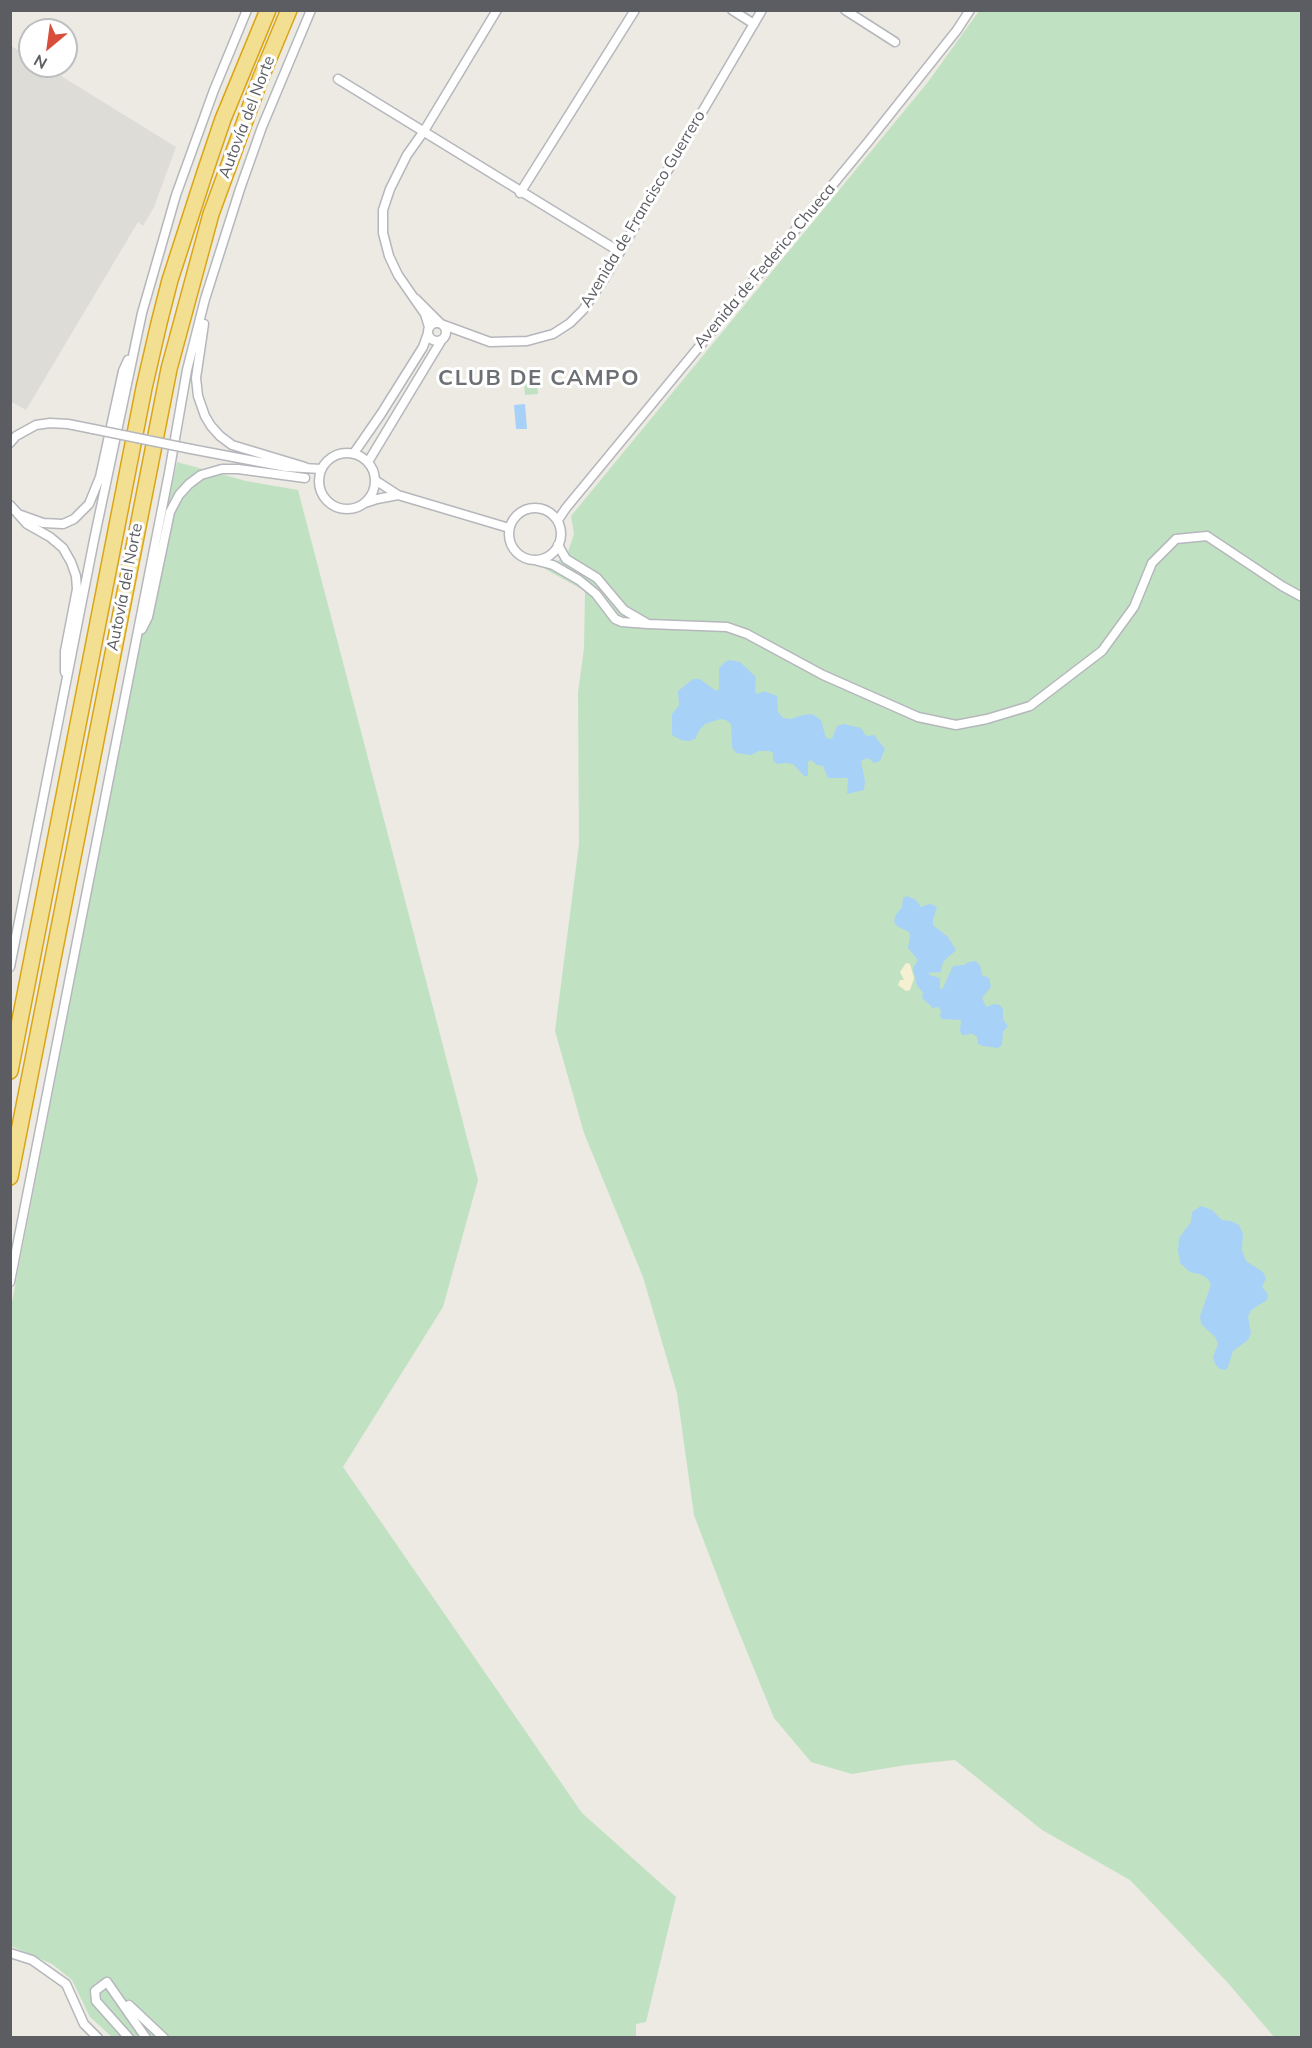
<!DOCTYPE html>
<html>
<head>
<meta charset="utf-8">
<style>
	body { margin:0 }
	#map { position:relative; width:1312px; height:2048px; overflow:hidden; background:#eceae2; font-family:Mulish,sans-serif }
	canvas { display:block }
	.frame { position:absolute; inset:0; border:12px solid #5b5d62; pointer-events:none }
	.north { position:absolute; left:18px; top:18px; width:60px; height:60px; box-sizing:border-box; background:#fff; border:2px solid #bdbec0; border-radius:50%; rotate:209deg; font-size:16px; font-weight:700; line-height:24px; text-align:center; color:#5b5d62 }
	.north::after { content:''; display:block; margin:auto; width:21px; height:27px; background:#d94e3b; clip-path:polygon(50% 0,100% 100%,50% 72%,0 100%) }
</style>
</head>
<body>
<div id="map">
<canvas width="1312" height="2048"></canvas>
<div class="frame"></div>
<div class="north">N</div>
</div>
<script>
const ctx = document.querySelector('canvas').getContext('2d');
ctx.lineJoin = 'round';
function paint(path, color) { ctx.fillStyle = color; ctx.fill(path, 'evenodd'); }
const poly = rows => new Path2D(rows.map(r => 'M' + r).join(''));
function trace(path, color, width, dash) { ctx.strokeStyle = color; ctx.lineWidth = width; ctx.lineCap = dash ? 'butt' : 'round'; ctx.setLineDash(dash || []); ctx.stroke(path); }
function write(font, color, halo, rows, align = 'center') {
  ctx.font = font + ' Mulish,sans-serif'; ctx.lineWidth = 6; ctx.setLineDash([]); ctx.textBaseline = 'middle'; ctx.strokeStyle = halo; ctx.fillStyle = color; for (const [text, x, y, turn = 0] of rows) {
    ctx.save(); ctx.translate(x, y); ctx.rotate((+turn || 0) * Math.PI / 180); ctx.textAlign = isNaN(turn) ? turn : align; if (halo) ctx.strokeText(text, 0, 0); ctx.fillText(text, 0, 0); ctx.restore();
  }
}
paint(poly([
	[11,46,30,57,30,66,45,66,176,147,154,207,143,226,138,222,26,410,10,401]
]), '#dedcd7');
paint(poly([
	[979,11,1301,11,1301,2037,1274,2037,1228,1983,1130,1880,1042,1830,955,1760,906,1765,852,1774,811,1762,774,1718,730,1610,694,1515,677,1393,643,1277,584,1133,555,1031,579,844,578,693,584,648,585,591,545,569,567,555,574,534,571,516,928,82],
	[536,369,538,394,525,395,523,370],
	[177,462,246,481,298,490,478,1180,443,1307,343,1467,582,1813,676,1897,646,2022,636,2024,636,2037,112,2037,90,2017,72,1980,52,1964,11,1946,11,1307,157,554]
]), '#c1e2c2');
paint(poly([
	[906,963,910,964,914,978,910,990,906,991,898,985,900,980,904,980,900,972]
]), '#f6f0d3');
paint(poly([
	[525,404,527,429,516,429,514,405],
	[730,660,740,662,756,677,755,692,758,694,764,691,777,696,778,712,783,718,791,719,803,715,812,714,821,720,826,738,832,739,837,726,844,724,861,728,866,736,874,735,885,749,880,761,874,763,868,758,861,761,865,781,864,790,847,794,848,778,828,778,823,766,817,765,811,760,808,762,808,775,805,777,793,764,785,763,777,764,773,760,773,753,769,751,759,751,751,755,736,753,732,747,731,724,726,720,720,719,705,724,700,729,695,739,688,741,681,740,672,735,672,714,679,705,678,691,693,679,700,679,716,691,719,689,719,668,725,662],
	[907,896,916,900,921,907,929,904,934,905,937,908,933,919,933,925,948,937,956,950,943,962,941,972,928,973,930,975,940,978,940,989,943,988,953,966,964,965,969,962,975,961,980,965,982,975,989,978,991,987,982,998,986,1007,994,1004,1000,1005,1003,1009,1003,1019,1008,1026,1003,1032,1002,1045,998,1048,983,1046,978,1044,977,1037,973,1034,962,1035,960,1031,961,1020,942,1019,940,1016,941,1010,938,1007,933,1008,922,998,923,992,917,986,913,968,918,960,908,948,910,937,909,932,897,926,894,922,895,916,902,907,903,898],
	[1201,1206,1212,1210,1222,1220,1231,1221,1239,1225,1243,1234,1242,1250,1246,1261,1263,1272,1266,1278,1262,1287,1268,1294,1267,1300,1251,1310,1248,1317,1251,1333,1248,1340,1233,1351,1228,1367,1225,1370,1220,1369,1215,1364,1213,1357,1218,1344,1215,1337,1201,1324,1200,1316,1211,1285,1208,1279,1202,1275,1190,1272,1180,1263,1178,1250,1179,1238,1191,1222,1192,1212]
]), '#a7d1f7');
const street = poly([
	[732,10,754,24],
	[845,10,895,42],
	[338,79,620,252],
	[520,193,635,10],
	[416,299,441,324,490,342,527,341,553,334,570,323,583,310,604,279,762,10],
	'428 332a9 9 0 1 1 18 0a9 9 0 1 1-18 0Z',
	[204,324,196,378,198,396,205,416,211,426,220,436,232,445,305,467],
	[429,327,425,314,398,275,389,256,383,233,383,210,390,189,407,155,424,131,497,10],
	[10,443,16,436,36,425,50,423,68,424,93,429],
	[191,449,286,467,321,469],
	'319 481a28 28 0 1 1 56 0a28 28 0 1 1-56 0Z',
	[354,453,381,414,423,347,428,333],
	[368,462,441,341],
	[375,480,398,495,509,528],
	[365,503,377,499,398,495],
	[10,505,27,524,50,537,63,548,71,562,76,576,77,589,65,651,65,672],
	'509 534a26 26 0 1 1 52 0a26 26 0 1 1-52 0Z',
	[18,514,43,523,63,524,74,519,89,504,100,477,123,371,128,360],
	[558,520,566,508,868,142,957,30,970,10],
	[538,561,553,565,579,580,596,594,615,619,622,622,648,624,624,610,597,578,566,559,558,545],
	[648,624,727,627,747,634,823,675,918,717,956,725,987,719,1030,706,1102,651,1134,607,1152,563,1176,539,1207,536,1282,586,1302,597],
	[142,629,148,617,170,512,179,495,189,484,201,475,222,469,238,469,305,478],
	[10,967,94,540,142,313,176,195,214,90,247,10],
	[10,1282,169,473,187,370,205,299,240,189,262,127,311,10],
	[10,1953,32,1960,66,1984,84,2024,98,2038],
	[129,2005,164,2038],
	[129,2038,96,2001,95,1991,107,1982,146,2038]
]);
const highway = poly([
	[10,1071,144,388,159,323,170,280,205,172,223,119,268,10],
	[10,1177,169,369,211,214,261,77,289,10]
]);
trace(street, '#b5b7bc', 11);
trace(highway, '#daa514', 18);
trace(street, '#fff', 8);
trace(highway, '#f3df92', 15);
const streetBridge = poly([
	[93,429,191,449]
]);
trace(streetBridge, '#b5b7bc', 11, []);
trace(streetBridge, '#fff', 8);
write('16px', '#5b5d62', '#fff', [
	["Autovía del Norte",247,117,-69],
	["Avenida de Francisco Guerrero",643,209,-59],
	["Avenida de Federico Chueca",765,266,-50],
	["Autovía del Norte",125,587,-79]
]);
ctx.letterSpacing = '1.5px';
write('bold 22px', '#6c6f74', '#fff', [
	["CLUB DE CAMPO",539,378]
]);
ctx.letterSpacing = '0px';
</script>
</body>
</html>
